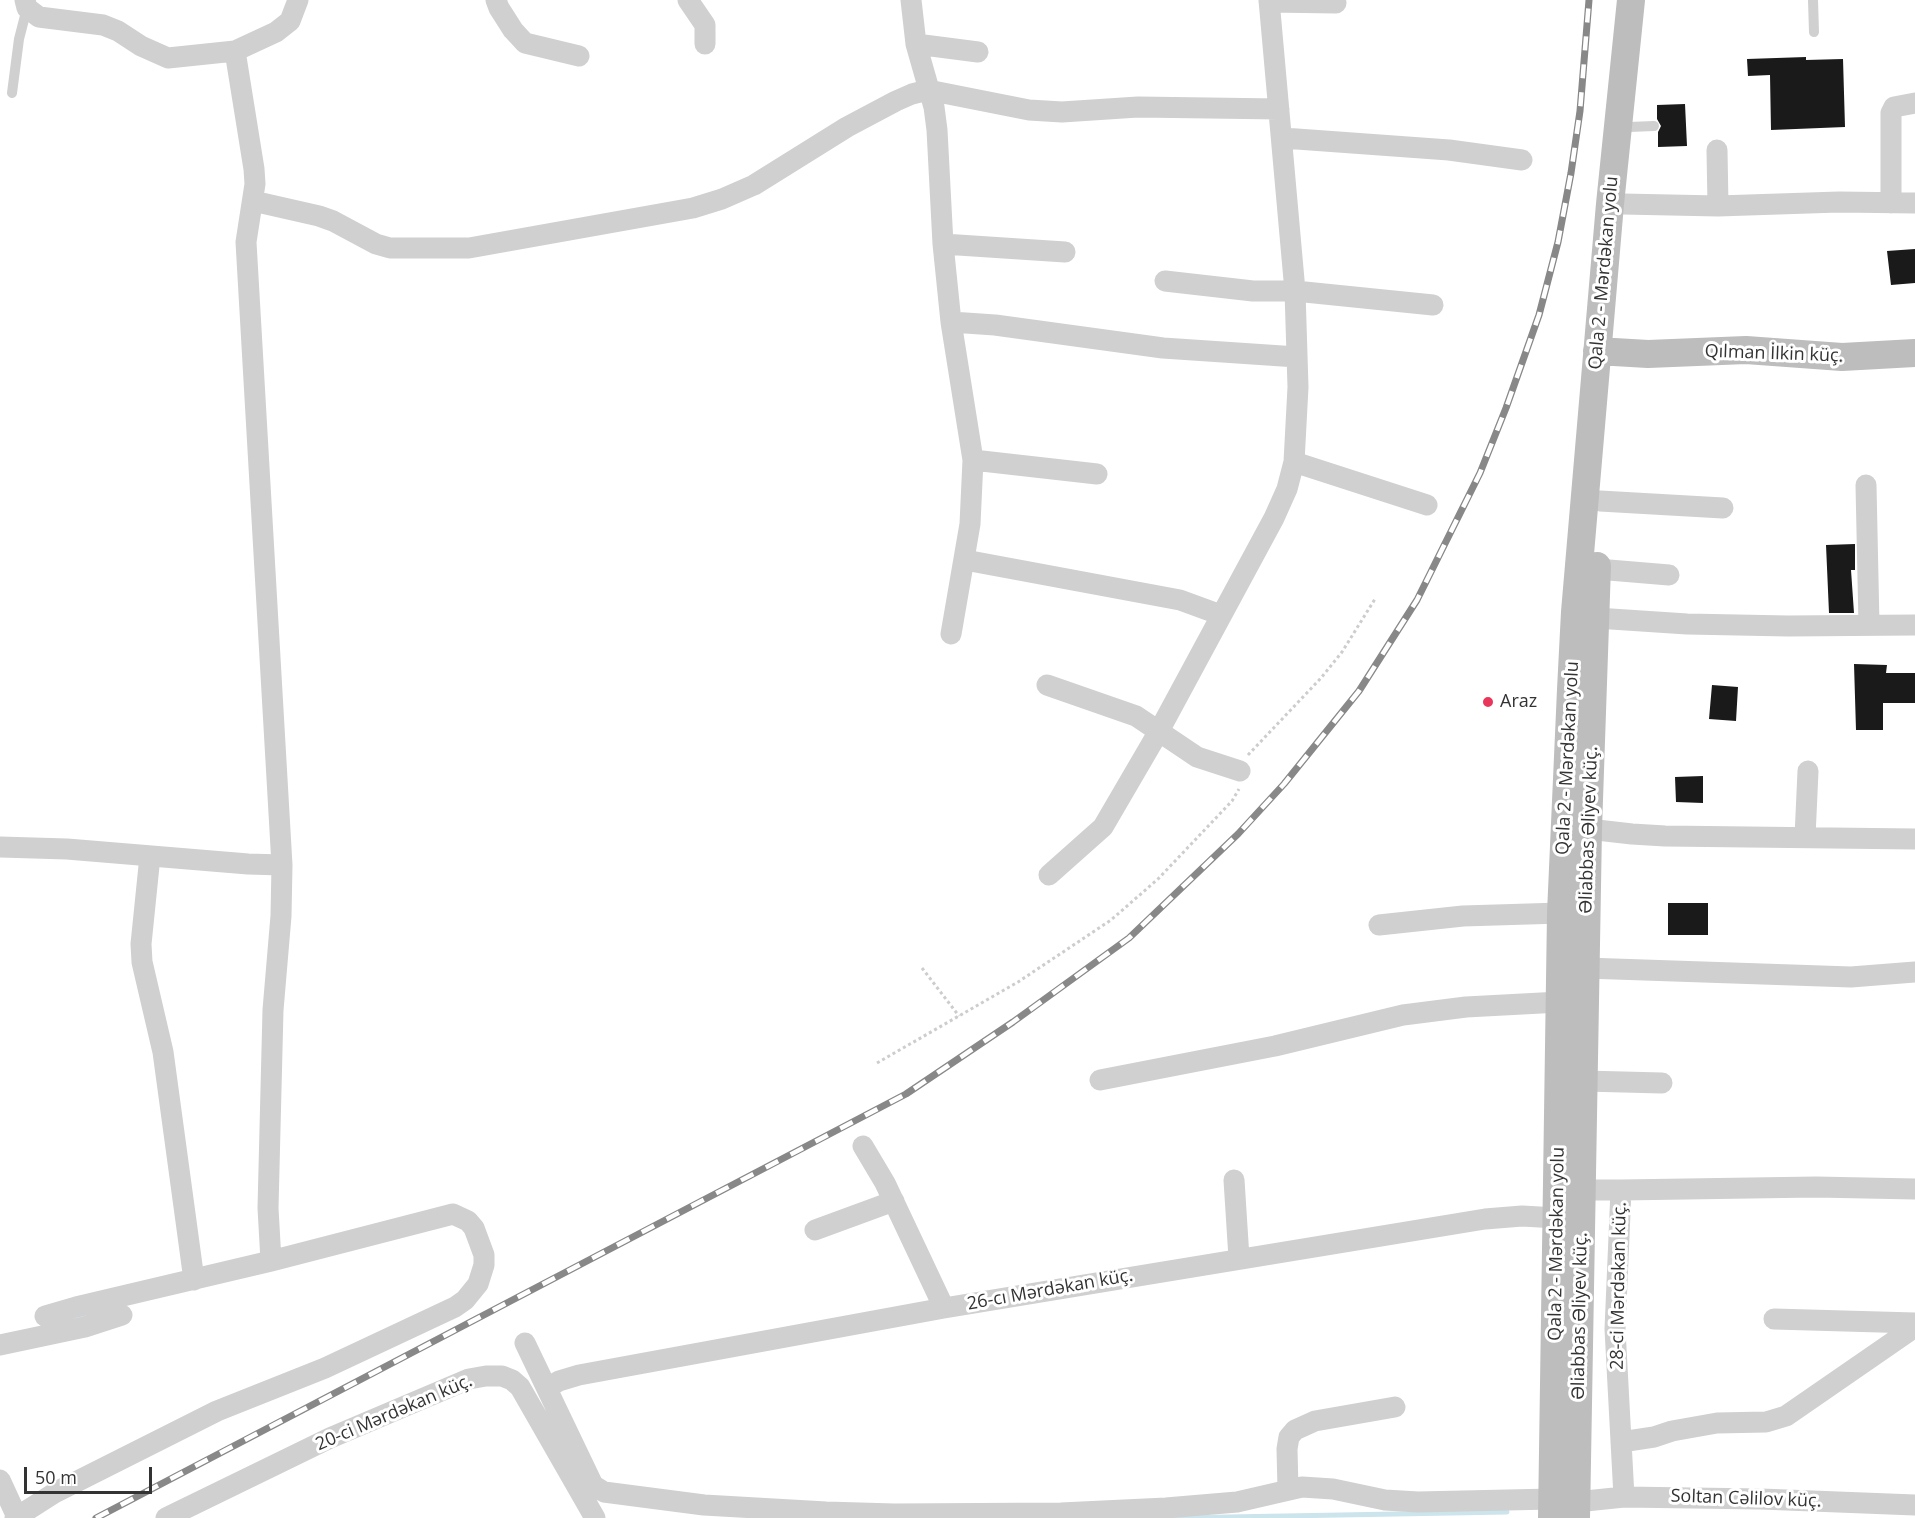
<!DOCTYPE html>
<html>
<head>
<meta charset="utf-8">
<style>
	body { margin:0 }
	#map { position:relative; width:1915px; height:1518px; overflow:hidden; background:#fff; font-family:"Open Sans",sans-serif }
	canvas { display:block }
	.scale { position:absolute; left:24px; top:1467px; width:128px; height:27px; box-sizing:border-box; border:3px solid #333; border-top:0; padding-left:8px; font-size:18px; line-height:21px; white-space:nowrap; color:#333; -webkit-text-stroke:4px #fff; paint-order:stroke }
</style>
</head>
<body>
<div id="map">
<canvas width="1915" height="1518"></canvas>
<div class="scale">50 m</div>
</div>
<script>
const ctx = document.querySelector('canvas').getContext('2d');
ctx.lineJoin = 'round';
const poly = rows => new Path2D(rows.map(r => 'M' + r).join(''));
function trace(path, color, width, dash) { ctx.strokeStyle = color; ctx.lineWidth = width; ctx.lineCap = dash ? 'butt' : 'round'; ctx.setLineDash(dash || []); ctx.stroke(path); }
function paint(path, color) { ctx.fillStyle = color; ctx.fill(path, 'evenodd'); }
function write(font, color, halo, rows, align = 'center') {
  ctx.font = font + ' "Open Sans",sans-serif'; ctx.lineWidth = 6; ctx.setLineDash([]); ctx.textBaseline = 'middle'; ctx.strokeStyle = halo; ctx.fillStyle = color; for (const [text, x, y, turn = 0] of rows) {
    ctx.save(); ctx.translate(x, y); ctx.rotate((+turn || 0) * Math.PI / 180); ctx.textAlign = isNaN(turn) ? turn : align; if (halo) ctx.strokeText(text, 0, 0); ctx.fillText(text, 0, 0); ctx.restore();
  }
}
trace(poly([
	[69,1320,94,1313],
	[1173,1518,1507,1512]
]), '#cce4ec', 5);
paint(poly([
	[1806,57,1806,60,1843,59,1845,127,1771,130,1770,75,1748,76,1747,59],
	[1685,104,1687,146,1658,147,1658,132,1661,126,1657,119,1657,105],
	[1915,249,1915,283,1891,285,1887,251],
	[1855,544,1855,570,1851,570,1854,613,1829,613,1826,545],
	[1854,664,1887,665,1886,673,1915,673,1915,703,1883,703,1883,730,1856,730],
	[1712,685,1738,687,1736,721,1709,719],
	[1703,776,1703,803,1676,802,1675,777],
	[1668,903,1708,903,1708,935,1668,935]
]), '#1a1a1a');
trace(poly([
	[1248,755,1321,678,1342,652,1375,599],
	[922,968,959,1016],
	[877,1063,1018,982,1111,920,1158,879,1232,801,1239,789]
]), '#cdcdcd', 3, [3, 3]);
trace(poly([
	[1813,0,1814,32],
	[12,93,19,39,27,8],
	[1629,127,1654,126]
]), '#d0d0d0', 10);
trace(poly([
	[25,0,27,8,39,17,103,25,118,31,141,46,168,58,235,51,254,169,255,184,246,242,282,865,281,916,273,1010,268,1208,271,1261],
	[496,0,499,8,513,30,525,43,579,56],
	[688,0,705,25,705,44],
	[911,0,916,44,934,107,937,130,943,244,951,322,973,460,970,524,951,634],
	[1269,2,1336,3],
	[916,44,978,52],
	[235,51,276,32,290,21,298,0],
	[1283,138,1449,150,1522,160],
	[1717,150,1718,206],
	[253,201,319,216,333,221,376,244,390,248,469,248,693,208,722,199,754,185,847,127,896,101,912,94,928,90,1029,110,1062,112,1138,107,1279,109],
	[1891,203,1891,113,1894,107,1915,103],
	[1623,204,1718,206,1839,202,1915,203],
	[943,244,1065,252],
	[1165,281,1253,291,1295,291,1433,305],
	[951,322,995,325,1163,348,1297,357],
	[973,460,1097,474],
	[1294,462,1427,505],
	[1866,485,1869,625],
	[1600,501,1723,508],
	[965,560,1180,600,1221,615],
	[1597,569,1669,575],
	[1596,618,1687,624,1788,626,1915,625],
	[1047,685,1136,716,1197,757,1240,771],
	[1588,829,1632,834,1665,836,1915,839],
	[1805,837,1808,771],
	[0,847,67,849,248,864,282,865],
	[150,856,141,944,142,962,163,1052,194,1280],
	[1049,875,1103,827,1159,731,1274,518,1287,489,1294,462,1298,387,1295,291,1269,0],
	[1379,925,1463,916,1561,913],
	[1585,968,1851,977,1915,972],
	[1100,1080,1275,1046,1403,1015,1466,1007,1560,1002],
	[1584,1081,1662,1083],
	[863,1146,885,1183,944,1308],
	[1234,1180,1239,1258],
	[1582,1190,1621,1190],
	[815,1230,894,1201],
	[1774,1319,1915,1323],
	[525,1343,593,1485,604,1492,704,1505,826,1512,894,1514,1061,1513,1166,1508,1237,1502,1302,1487,1333,1489,1385,1500,1418,1502,1552,1499],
	[0,1345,85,1327,122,1315],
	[547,1388,559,1381,579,1375,944,1308,1485,1219,1522,1216,1557,1218],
	[1621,1442,1654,1437,1672,1431,1717,1423,1766,1422,1786,1416,1915,1327],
	[0,1480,17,1517],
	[1288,1489,1287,1449,1289,1437,1295,1430,1315,1421,1395,1407],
	[1624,1497,1615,1329,1621,1190,1816,1187,1915,1189],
	[1576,1502,1624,1497,1761,1499,1915,1505],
	[15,1518,56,1492,217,1411,325,1368,455,1307,465,1300,478,1284,484,1265,484,1255,474,1228,468,1221,453,1214,271,1261,76,1307,45,1316],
	[166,1518,330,1438,469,1379,486,1376,502,1376,512,1380,520,1387,595,1518]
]), '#d0d0d0', 21);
trace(poly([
	[1597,351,1648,354,1746,350,1842,357,1915,353],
	[1552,1518,1561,913,1571,690,1575,612,1610,204,1631,0],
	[1576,1518,1588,829,1597,566]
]), '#bdbdbd', 28);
const rail = poly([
	[96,1518,906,1094,1013,1022,1129,938,1238,834,1284,784,1359,691,1417,600,1480,473,1506,408,1539,315,1558,242,1571,173,1580,111,1589,0]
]);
trace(rail, '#888', 7);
trace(rail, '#fff', 4.5, [14]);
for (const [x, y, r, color] of [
	[1488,702,6,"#e8375b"]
]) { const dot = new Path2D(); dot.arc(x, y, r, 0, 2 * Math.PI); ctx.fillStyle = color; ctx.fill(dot); trace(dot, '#fff', 2); }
write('18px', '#333', '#fff', [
	["Qala 2 - Mərdəkan yolu",1604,273,-85],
	["Qılman İlkin küç.",1774,354,2],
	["Qala 2 - Mərdəkan yolu",1568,758,-87],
	["Əliabbas Əliyev küç.",1589,830,-88],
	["Qala 2 - Mərdəkan yolu",1557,1244,-89],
	["28-ci Mərdəkan küç.",1619,1286,-89],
	["26-cı Mərdəkan küç.",1050,1290,-10],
	["Əliabbas Əliyev küç.",1580,1316,-89],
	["20-ci Mərdəkan küç.",394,1413,-23],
	["Soltan Cəlilov küç.",1746,1499,2]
]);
write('18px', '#333', '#fff', [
	["Araz",1500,702]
], 'left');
</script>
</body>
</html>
